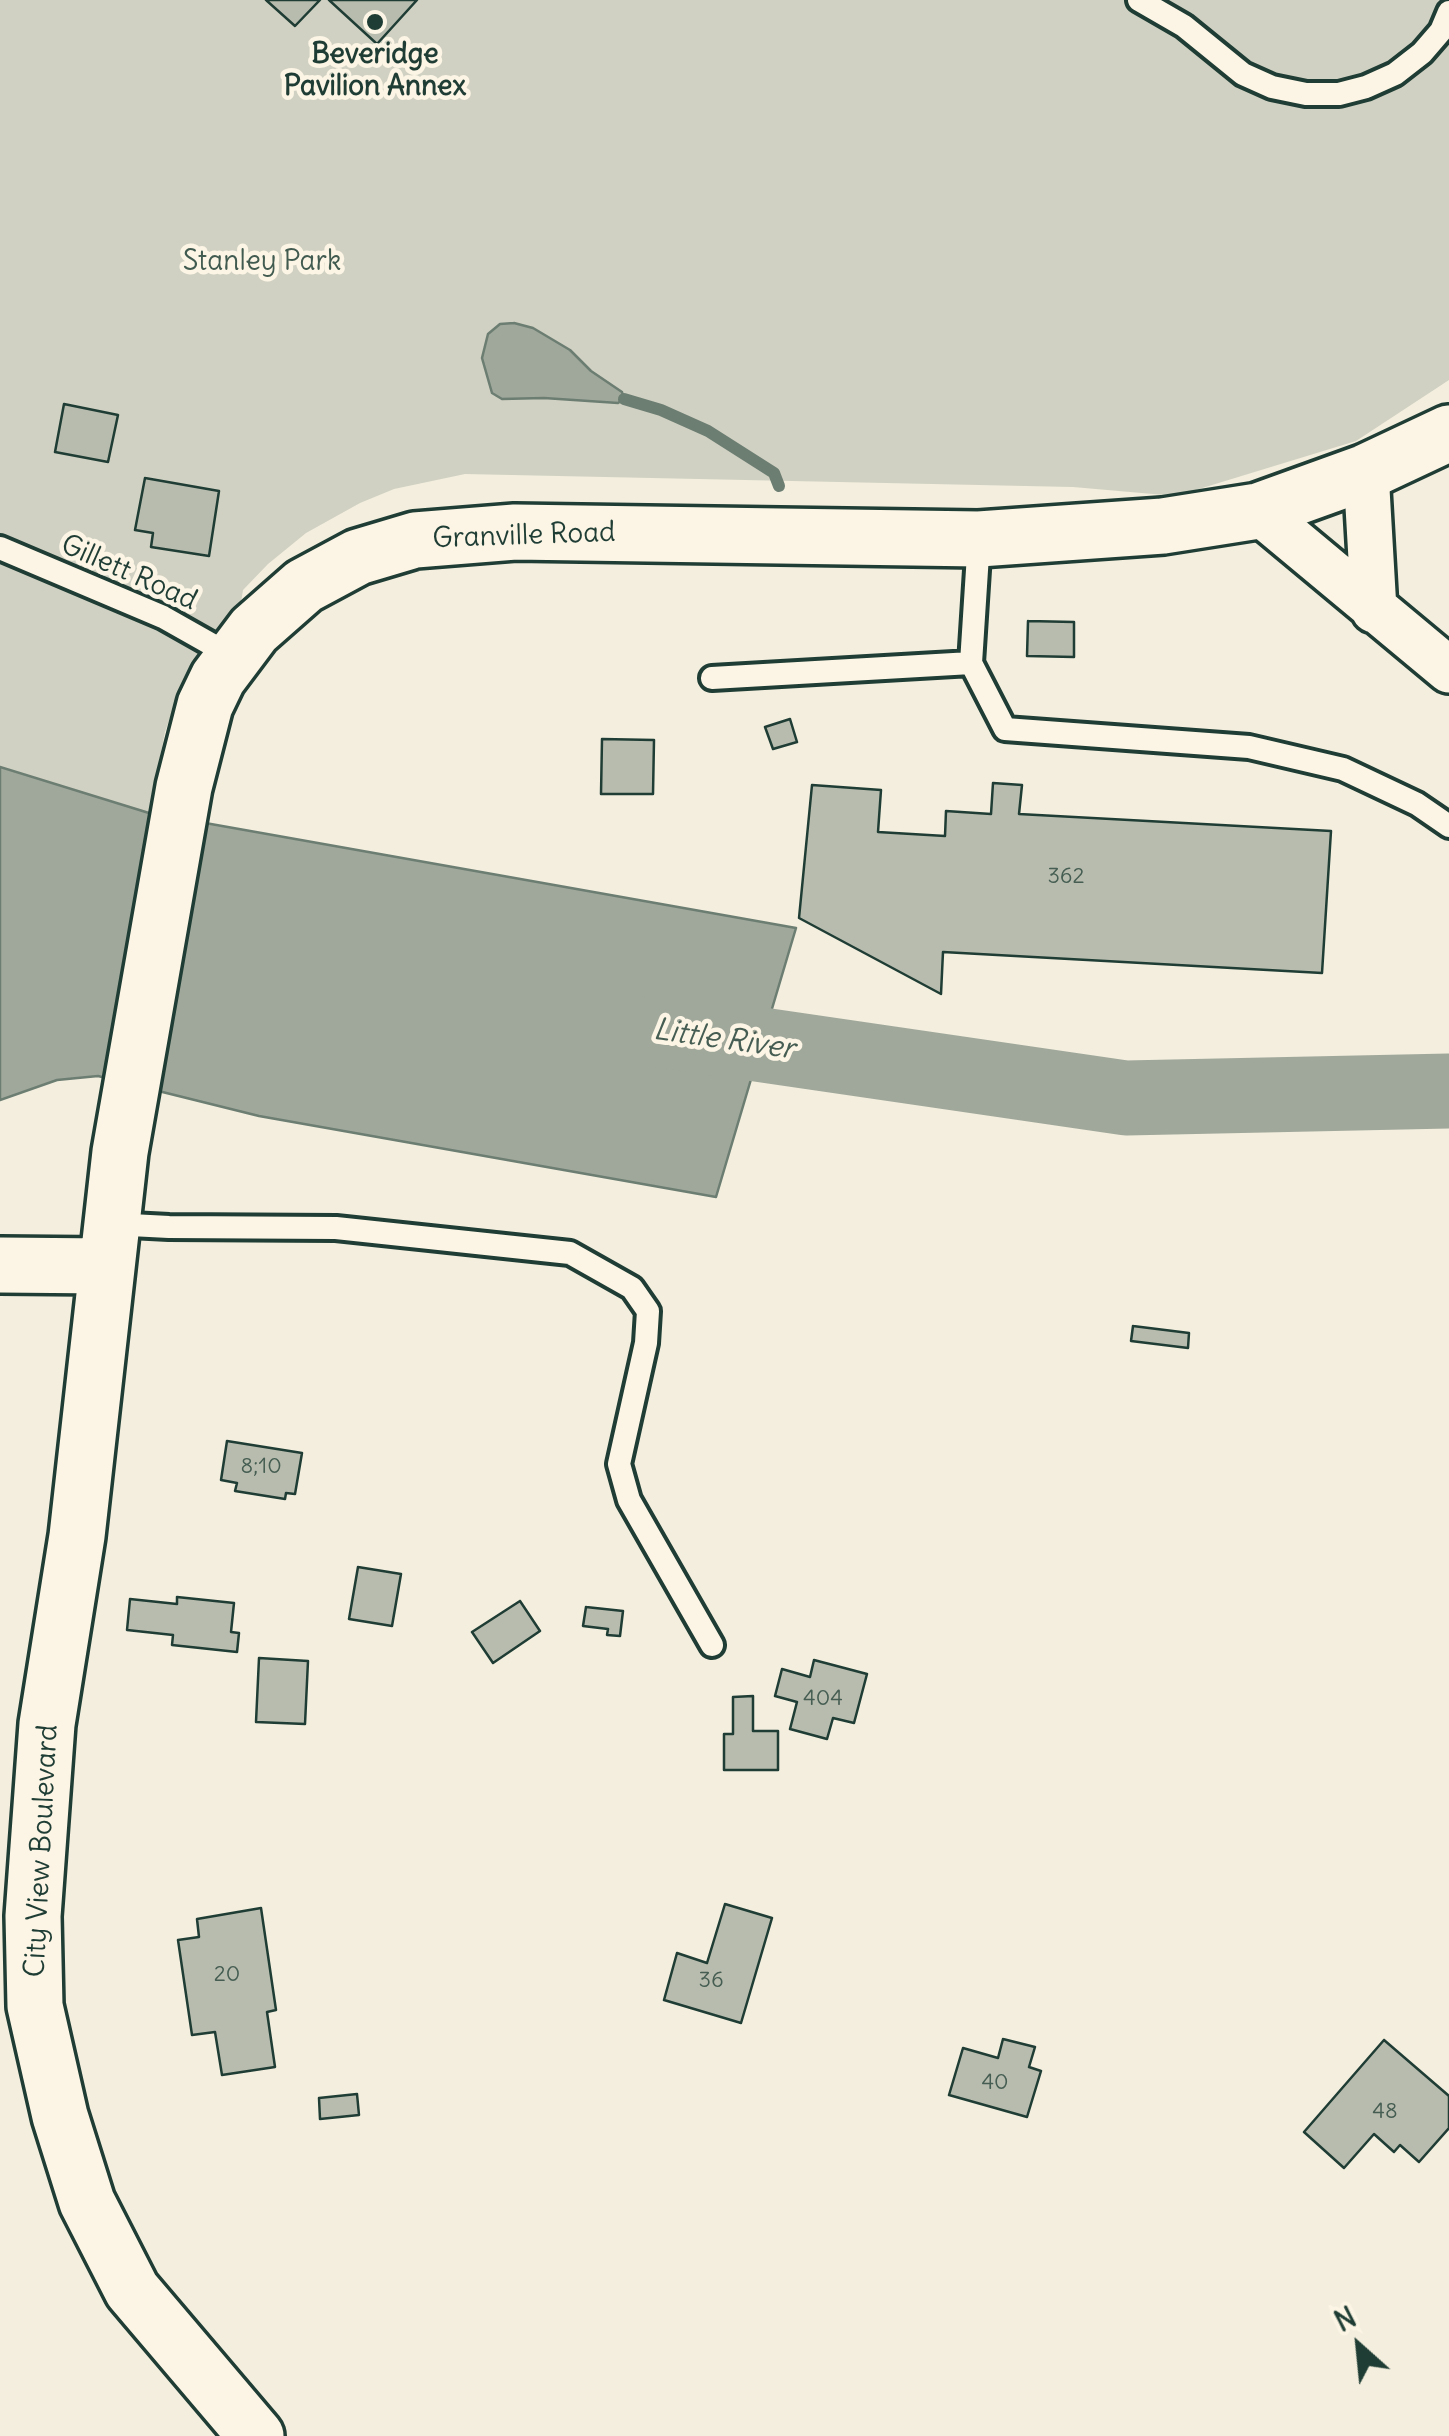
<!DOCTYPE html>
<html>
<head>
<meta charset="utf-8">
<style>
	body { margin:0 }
	#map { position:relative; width:1449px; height:2436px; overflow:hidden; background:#f3eede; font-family:Delius,sans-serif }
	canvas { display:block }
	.north { position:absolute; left:1309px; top:2296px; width:100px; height:100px; -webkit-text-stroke:8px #fcf5e5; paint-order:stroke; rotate:333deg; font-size:28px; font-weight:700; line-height:40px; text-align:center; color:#1f3d34 }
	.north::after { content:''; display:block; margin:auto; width:35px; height:45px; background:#1f3d34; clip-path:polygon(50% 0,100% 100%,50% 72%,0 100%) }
</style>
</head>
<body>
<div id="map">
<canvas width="1449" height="2436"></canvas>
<div class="north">N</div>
</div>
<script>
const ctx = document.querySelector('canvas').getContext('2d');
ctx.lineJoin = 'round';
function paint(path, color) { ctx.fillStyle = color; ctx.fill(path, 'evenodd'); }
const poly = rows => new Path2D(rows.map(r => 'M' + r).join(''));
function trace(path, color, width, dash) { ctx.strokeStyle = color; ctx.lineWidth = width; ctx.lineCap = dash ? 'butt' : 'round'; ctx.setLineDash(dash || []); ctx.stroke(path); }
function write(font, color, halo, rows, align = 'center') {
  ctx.font = font + ' Delius,sans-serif'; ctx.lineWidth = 9; ctx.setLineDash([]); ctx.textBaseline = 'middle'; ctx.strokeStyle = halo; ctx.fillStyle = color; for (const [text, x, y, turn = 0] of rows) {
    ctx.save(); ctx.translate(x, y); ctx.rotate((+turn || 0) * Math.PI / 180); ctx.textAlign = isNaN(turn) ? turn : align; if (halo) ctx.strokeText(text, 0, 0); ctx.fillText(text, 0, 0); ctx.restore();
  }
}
paint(poly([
	[0,0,1449,0,1449,380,1356,441,1176,496,1073,487,465,474,394,489,360,503,306,533,268,564,243,590,232,656,202,646,181,686,165,732,149,813,0,767]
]), '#d0d1c2');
const water = poly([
	[514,323,533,328,570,350,591,371,622,392,624,399,618,403,544,398,502,399,492,393,482,358,488,334,500,324,514,323],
	[0,767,149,813,796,928,716,1197,259,1116,98,1076,57,1080,0,1100,0,767]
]);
paint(water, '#a0a89b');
trace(water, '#6c7d72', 2.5);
trace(poly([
	[624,399,661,410,708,431,774,473,779,486]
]), '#6c7d72', 12);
trace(poly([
	[660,1030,1126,1098,1449,1091]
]), '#a0a89b', 75);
const building = poly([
	[266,0,320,0,295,26,266,0],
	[329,0,417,0,377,44,329,0],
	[64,404,118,415,108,462,55,452,64,404],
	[145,478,219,491,209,556,151,547,153,533,135,530,145,478],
	[1028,621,1074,622,1074,657,1027,656,1028,621],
	[790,719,797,742,773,749,765,727,790,719],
	[602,739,654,740,653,794,601,794,602,739],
	[993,783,1022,785,1019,814,1331,831,1322,973,943,952,941,994,799,918,812,785,881,790,878,832,945,836,946,811,991,814,993,783],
	[1133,1326,1189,1333,1188,1348,1131,1341,1133,1326],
	[227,1441,302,1453,295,1494,286,1493,285,1499,235,1491,237,1483,221,1480,227,1441],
	[358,1567,401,1574,392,1626,349,1619,358,1567],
	[177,1597,234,1603,231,1632,239,1633,237,1652,172,1645,173,1635,127,1630,130,1599,177,1604,177,1597],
	[520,1601,540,1631,493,1663,472,1632,520,1601],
	[586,1607,623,1611,620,1636,607,1635,608,1629,583,1626,586,1607],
	[259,1658,308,1661,305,1724,256,1722,259,1658],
	[814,1660,867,1674,854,1723,833,1718,827,1739,790,1729,797,1702,775,1696,782,1669,810,1677,814,1660],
	[753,1696,753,1731,778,1731,778,1770,724,1770,724,1734,733,1734,733,1697,753,1696],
	[725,1904,772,1918,741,2023,664,2000,677,1953,707,1963,725,1904],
	[261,1908,276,2010,267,2012,275,2067,222,2075,215,2032,192,2035,178,1940,199,1937,197,1919,261,1908],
	[1003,2039,1035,2047,1029,2067,1041,2071,1027,2117,949,2095,963,2048,998,2058,1003,2039],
	[1384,2040,1449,2096,1449,2128,1419,2162,1400,2145,1394,2152,1374,2134,1344,2168,1304,2132,1384,2040],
	[357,2094,359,2115,320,2119,319,2098,357,2094]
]);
paint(building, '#b8bcae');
trace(building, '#1f3d34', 2.5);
const lane = poly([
	[1139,0,1184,26,1243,74,1272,87,1306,94,1339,94,1366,87,1395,74,1422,53,1441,31,1449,12],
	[979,539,971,663,1005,729,1249,747,1343,769,1417,804,1449,826],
	[0,548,163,617,232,656],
	[712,678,971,663],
	[111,1224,169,1227,336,1228,570,1253,632,1288,648,1311,646,1343,619,1464,629,1500,712,1645]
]);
const street = poly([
	[1366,472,1374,610],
	[1258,511,1449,670]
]);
const secondary = poly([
	[0,1265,106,1266],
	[256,2436,132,2290,87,2202,60,2116,35,2006,33,1916,47,1724,77,1536,120,1152,184,787,205,705,218,678,254,630,304,586,358,557,415,540,515,532,979,539,1163,526,1258,511,1366,472,1449,433]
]);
trace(lane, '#1f3d34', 30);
trace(street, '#1f3d34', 52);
trace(secondary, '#1f3d34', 62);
trace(lane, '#fcf5e5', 22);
trace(street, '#fcf5e5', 45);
trace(secondary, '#fcf5e5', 55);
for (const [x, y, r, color] of [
	[375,22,10,"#1f3d34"]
]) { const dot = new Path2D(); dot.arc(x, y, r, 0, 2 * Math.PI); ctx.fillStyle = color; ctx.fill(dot); trace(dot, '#fcf5e5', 4); }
write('22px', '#455d52', null, [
	["362",1066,877],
	["8;10",261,1467],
	["404",823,1699],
	["20",227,1975],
	["36",711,1981],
	["40",995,2083],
	["48",1385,2112]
]);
write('bold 28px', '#1f3d34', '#fcf5e5', [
	["Beveridge",375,55],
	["Pavilion Annex",375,87]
]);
write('28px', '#425b50', '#fcf5e5', [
	["Stanley Park",262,262]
]);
write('28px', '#1f3d34', '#fcf5e5', [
	["Granville Road",524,536,-2],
	["Gillett Road",129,573,24],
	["City View Boulevard",42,1851,-87]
]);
write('italic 30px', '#465d53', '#fcf5e5', [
	["Little River",724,1040,8]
]);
</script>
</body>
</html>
